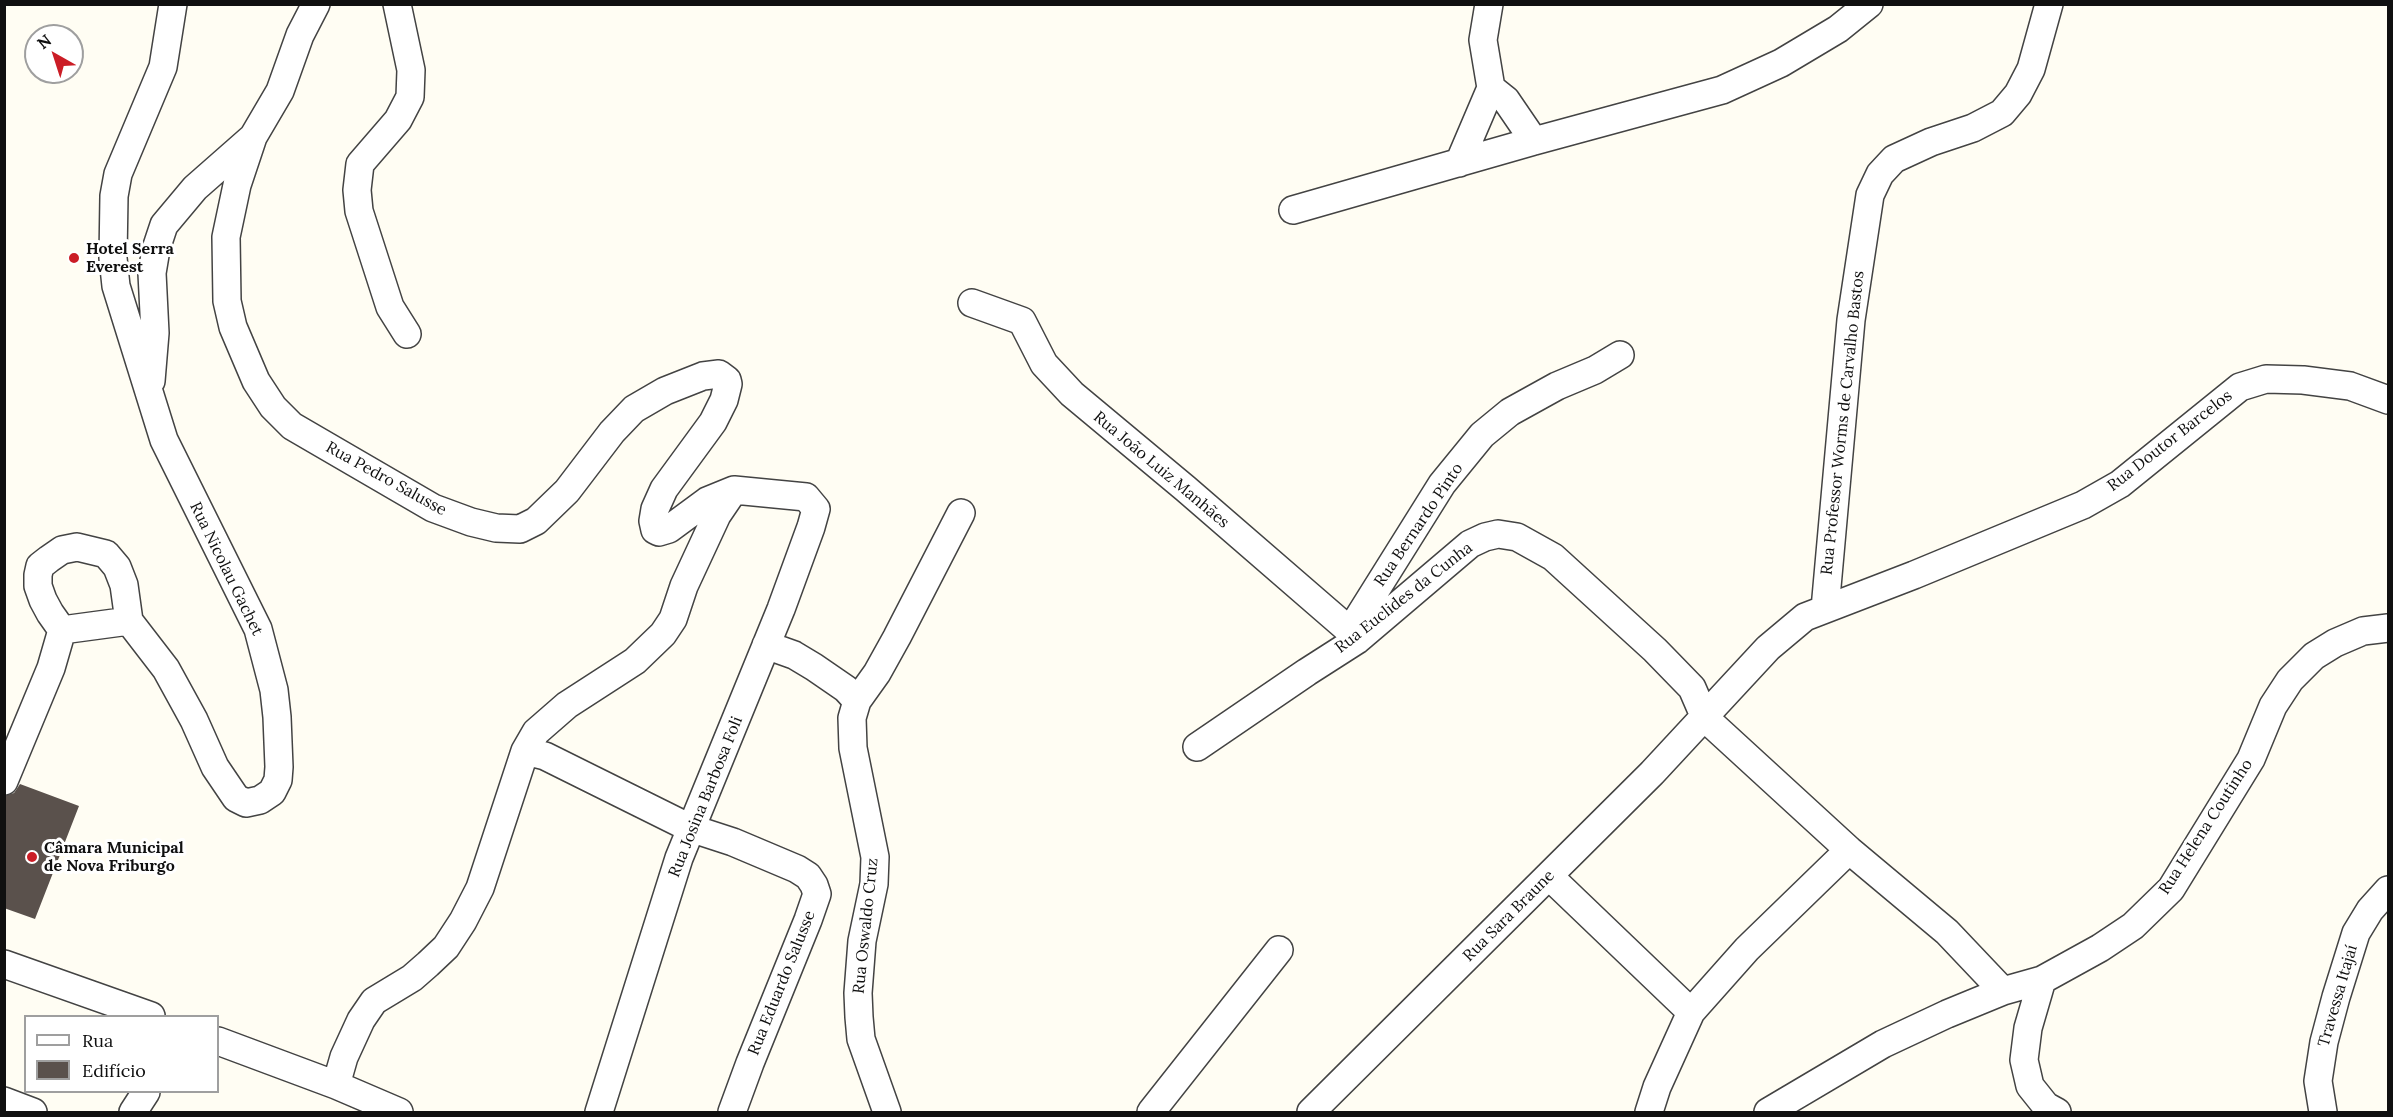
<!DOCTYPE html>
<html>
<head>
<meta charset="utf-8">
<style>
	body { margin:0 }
	#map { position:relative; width:2393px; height:1117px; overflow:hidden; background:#fffdf3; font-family:Lora,serif }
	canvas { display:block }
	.frame { position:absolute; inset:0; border:6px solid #101010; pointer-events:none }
	.legend { position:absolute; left:24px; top:1015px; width:195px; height:78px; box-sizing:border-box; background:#fff; border:2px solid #9f9f9f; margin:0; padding:8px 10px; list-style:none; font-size:18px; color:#101010 }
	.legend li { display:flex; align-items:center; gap:12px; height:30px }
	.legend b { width:30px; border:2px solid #9f9f9f }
	.north { position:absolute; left:24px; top:24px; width:60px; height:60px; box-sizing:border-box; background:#fff; border:2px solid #9f9f9f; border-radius:50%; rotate:321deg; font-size:16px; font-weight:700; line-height:24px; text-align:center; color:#101010 }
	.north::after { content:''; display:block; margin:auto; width:21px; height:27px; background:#cb1d26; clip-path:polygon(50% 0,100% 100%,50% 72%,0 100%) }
</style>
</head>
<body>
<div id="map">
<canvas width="2393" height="1117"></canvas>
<div class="frame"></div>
<ul class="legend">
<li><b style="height:8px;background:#fff"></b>Rua</li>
<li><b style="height:16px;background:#5a514c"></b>Edifício</li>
</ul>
<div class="north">N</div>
</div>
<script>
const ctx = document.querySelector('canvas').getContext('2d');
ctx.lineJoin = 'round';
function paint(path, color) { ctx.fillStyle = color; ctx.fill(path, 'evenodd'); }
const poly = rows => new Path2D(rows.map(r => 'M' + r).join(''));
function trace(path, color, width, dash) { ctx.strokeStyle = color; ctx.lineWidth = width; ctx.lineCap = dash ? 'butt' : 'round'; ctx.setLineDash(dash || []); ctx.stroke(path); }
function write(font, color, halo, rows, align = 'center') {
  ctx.font = font + ' Lora,serif'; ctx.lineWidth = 6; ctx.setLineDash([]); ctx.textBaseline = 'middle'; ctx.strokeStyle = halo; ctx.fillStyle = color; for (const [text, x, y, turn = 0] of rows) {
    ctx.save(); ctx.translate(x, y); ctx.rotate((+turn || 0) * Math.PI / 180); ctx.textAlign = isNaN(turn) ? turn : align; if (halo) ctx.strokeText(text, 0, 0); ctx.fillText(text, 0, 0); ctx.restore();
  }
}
paint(poly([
	[20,784,79,806,35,919,4,908,4,796,14,793]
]), '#5a514c');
const minor = poly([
	[397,4,411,70,410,97,398,120,360,164,357,190,359,211,390,307,407,334],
	[1491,88,1506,100,1534,141],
	[253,137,237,185,226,237,227,301,233,327,256,381,273,407,292,426,433,508,471,522,496,528,520,529,536,521,567,491,612,432,634,409,665,391,703,376,719,374,727,380,728,384,724,400,713,422,664,489,655,509,653,521,655,530,659,532,669,529,707,501,734,490,806,497,816,509,811,527,781,609,679,858,599,1112],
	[1459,163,1491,88,1483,40,1489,4],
	[1293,210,1534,141,1722,90,1781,63,1838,29,1869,4],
	[972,303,1022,321,1044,364,1072,394,1186,489,1350,631,1357,640],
	[151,381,155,333,152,273,156,249,164,225,195,188,253,137,280,91,300,35,316,4],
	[1825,609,1851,320,1870,195,1880,174,1894,159,1931,142,1973,128,2002,113,2018,94,2031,69,2049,4],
	[129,621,166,669,194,720,215,767,236,798,246,803,260,800,272,792,278,780,279,767,277,717,274,690,258,629,164,440,116,286,113,258,114,196,118,174,163,67,173,4],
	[62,630,50,613,43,600,38,586,38,575,40,566,49,559,62,550,77,547,106,554,117,567,124,585,129,621],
	[62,630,129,621],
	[1350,631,1442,484,1482,435,1510,412,1557,386,1595,370,1620,355],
	[766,645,794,655,814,667,846,689,857,701],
	[1197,747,1307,672,1357,640,1470,544,1485,537,1498,534,1517,537,1553,557,1655,650,1692,688,1705,718,1849,850,1947,932,2003,991],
	[525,751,545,756,690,828,733,842,797,869,808,876,814,885,817,894,808,920,750,1063,732,1112],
	[4,781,51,668,62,630],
	[1549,876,1691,1012,1657,1087,1649,1112],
	[4,964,151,1016],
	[2042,980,2028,1028,2024,1060,2030,1086,2046,1106,2057,1112],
	[1691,1012,1747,949,1849,850],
	[218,1041,336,1085,399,1112],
	[336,1085,344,1057,361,1020,374,1001,412,978,428,964,446,947,463,921,480,888,525,751,536,732,567,705,635,661,663,634,673,619,684,586,717,515,734,490],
	[4,1101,33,1112],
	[133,1112,146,1092],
	[887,1112,861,1039,859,1017,858,993,862,941,874,884,875,857,853,748,852,718,857,701,877,673,897,637,961,513],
	[1151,1112,1279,950],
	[1311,1112,1652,773,1768,648,1805,617,1914,575,2083,505,2120,484,2240,387,2266,379,2303,380,2350,386,2388,400],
	[1768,1112,1883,1044,1947,1014,2003,991,2042,980,2100,948,2133,926,2171,889,2251,759,2273,706,2290,680,2314,656,2335,643,2363,631,2388,628],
	[2323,1112,2318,1081,2324,1042,2336,997,2356,933,2370,910,2388,890]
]);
trace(minor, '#434343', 30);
trace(minor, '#fff', 27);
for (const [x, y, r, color] of [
	[74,258,6,"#cb1d26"],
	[32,857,6,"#cb1d26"]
]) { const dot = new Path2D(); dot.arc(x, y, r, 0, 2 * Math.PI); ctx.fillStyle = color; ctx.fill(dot); trace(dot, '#fff', 2); }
write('bold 16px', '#101010', '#fff', [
	["Hotel Serra",86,249],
	["Everest",86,267],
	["Câmara Municipal",44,848],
	["de Nova Friburgo",44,866]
], 'left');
write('16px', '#101010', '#fff', [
	["Rua Professor Worms de Carvalho Bastos",1843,423,-84],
	["Rua Doutor Barcelos",2170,441,-38],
	["Rua João Luiz Manhães",1161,470,40],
	["Rua Pedro Salusse",386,479,29],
	["Rua Bernardo Pinto",1419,525,-56],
	["Rua Nicolau Gachet",226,569,64],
	["Rua Euclides da Cunha",1404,598,-38],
	["Rua Josina Barbosa Foli",706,797,-68],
	["Rua Helena Coutinho",2206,827,-57],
	["Rua Sara Braune",1509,916,-45],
	["Rua Oswaldo Cruz",866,926,-84],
	["Rua Eduardo Salusse",782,983,-68],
	["Travessa Itajaí",2338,996,-74]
]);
</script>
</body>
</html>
